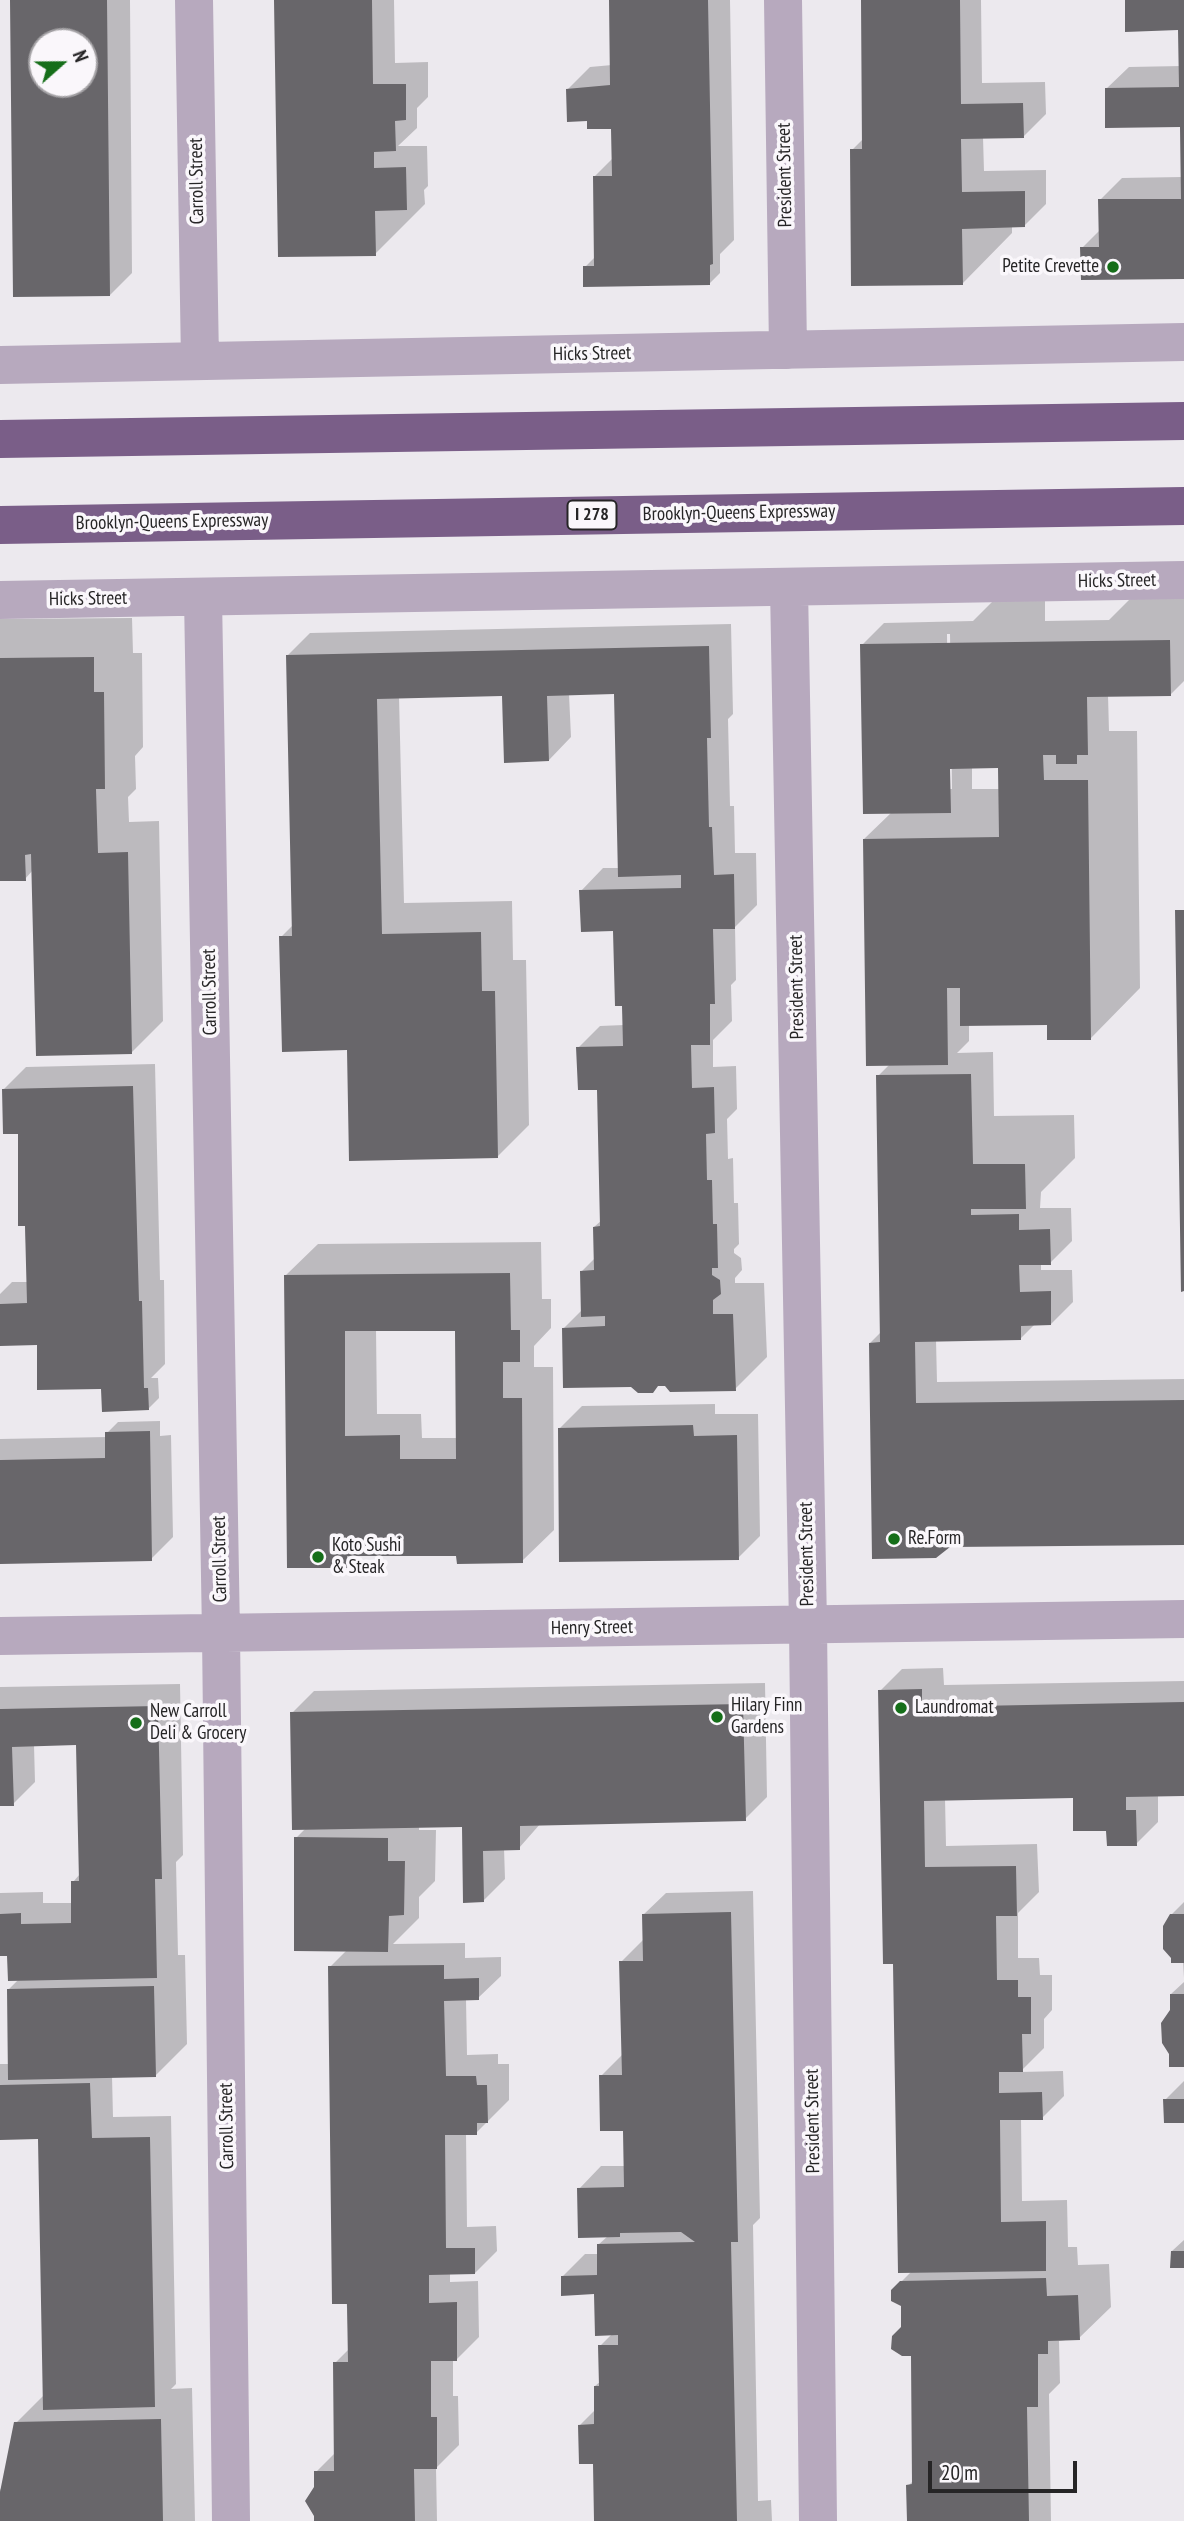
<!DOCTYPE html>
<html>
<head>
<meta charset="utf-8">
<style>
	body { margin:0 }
	#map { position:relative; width:1184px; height:2521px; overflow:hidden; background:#ece9ee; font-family:"PT Sans Narrow",sans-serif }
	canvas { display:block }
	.north { position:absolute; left:28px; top:28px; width:70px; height:70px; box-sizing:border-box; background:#faf7fb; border:2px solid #a5a3a6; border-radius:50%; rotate:69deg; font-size:19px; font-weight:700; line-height:28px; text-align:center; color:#262526 }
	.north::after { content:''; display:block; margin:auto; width:24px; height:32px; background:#156e19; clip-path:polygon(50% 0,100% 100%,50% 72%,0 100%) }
	.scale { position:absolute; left:928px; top:2461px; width:149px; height:32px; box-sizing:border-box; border:4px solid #262526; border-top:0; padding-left:9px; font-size:21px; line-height:24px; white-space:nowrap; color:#262526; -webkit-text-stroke:5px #faf7fb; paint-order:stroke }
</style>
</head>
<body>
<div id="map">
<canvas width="1184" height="2521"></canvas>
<div class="north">N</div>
<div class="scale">20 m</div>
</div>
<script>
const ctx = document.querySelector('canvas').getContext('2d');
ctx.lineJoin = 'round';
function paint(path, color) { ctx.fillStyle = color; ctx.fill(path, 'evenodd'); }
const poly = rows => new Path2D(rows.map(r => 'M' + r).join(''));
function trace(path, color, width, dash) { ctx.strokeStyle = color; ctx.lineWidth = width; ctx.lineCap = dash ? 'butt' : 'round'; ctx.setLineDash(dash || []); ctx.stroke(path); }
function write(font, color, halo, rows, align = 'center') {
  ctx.font = font + ' "PT Sans Narrow",sans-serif'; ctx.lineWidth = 7; ctx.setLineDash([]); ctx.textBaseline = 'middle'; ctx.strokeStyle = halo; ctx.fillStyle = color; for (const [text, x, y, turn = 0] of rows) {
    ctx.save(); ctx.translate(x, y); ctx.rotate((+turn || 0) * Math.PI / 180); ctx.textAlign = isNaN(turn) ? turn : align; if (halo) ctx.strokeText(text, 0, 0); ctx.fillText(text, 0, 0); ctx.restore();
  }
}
paint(poly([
	[12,0,130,0,132,273,110,295],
	[42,42,84,42,84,84,42,84],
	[276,0,394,0,395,63,428,62,428,97,417,108,417,128,398,146,427,146,428,186,424,190,425,204,375,254],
	[611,0,730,0,734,240,720,254,720,273,709,284,585,267,596,256,594,177,613,158,612,127,589,120,568,89,590,67,612,65],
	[862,0,981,0,982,83,1045,82,1046,114,1024,136,983,137,984,171,1046,170,1046,204,1024,226,1012,226,1012,233,963,283,852,150,864,138],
	[1127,0,1184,0,1184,277,1082,248,1100,230,1100,200,1122,178,1182,177,1181,125,1106,89,1129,67,1181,66,1180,29],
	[1137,592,1184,592,1184,681,1170,695,1108,695,1109,731,1137,731,1140,988,1091,1038,1049,1023,969,1025,969,1041,957,1053,993,1052,994,1116,1074,1115,1075,1158,1041,1192,1040,1208,1071,1208,1072,1241,1050,1263,1041,1263,1041,1270,1072,1270,1073,1302,1051,1324,1035,1324,1020,1339,936,1340,937,1382,1184,1379,1184,1543,949,1546,870,1343,881,1332,878,1076,890,1064,864,839,892,812,862,645,884,623,973,621,1000,594,1045,593,1045,621,1109,620],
	[947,634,950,634,952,789,949,789],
	[1000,764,1000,789,972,789,972,767],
	[132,618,133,653,142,653,143,747,135,756,136,789,128,797,129,822,159,821,163,1021,131,1053,33,870,25,879,0,879,0,619],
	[731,624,733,714,728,719,730,806,734,806,735,853,756,853,757,905,735,927,736,980,731,985,732,1021,713,1040,713,1067,736,1066,737,1109,727,1119,728,1159,733,1158,734,1203,738,1203,739,1244,734,1249,734,1253,741,1258,742,1270,735,1278,735,1283,764,1283,767,1357,735,1389,666,1384,564,1328,583,1309,581,1272,595,1258,594,1227,602,1220,599,1088,578,1048,600,1026,624,1025,614,929,581,891,603,868,619,868,615,693,569,694,571,737,549,760,504,694,399,696,404,903,512,901,513,960,526,960,529,1125,498,1156,349,1048,281,937,293,925,288,655,310,633],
	[155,1064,160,1280,164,1280,165,1364,151,1378,158,1378,159,1398,148,1409,103,1389,39,1344,0,1344,0,1294,12,1282,28,1282,20,1132,4,1089,26,1067],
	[541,1242,542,1299,551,1299,551,1328,534,1346,534,1367,553,1367,554,1530,522,1561,458,1551,358,1554,346,1567,286,1275,318,1244],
	[376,1329,456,1329,457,1438,422,1438,421,1414,377,1414],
	[715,1404,715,1414,758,1414,760,1536,738,1558,560,1428,582,1406],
	[160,1421,160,1436,171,1435,173,1537,151,1559,0,1562,0,1439,107,1437,107,1433,118,1422],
	[943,1668,944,1685,1184,1681,1184,1794,1158,1795,1158,1822,1136,1844,1108,1829,1074,1797,945,1798,946,1846,1037,1844,1039,1892,1018,1913,1018,1958,1039,1958,1040,1975,1052,1975,1052,2010,1044,2019,1044,2048,1020,2072,1063,2071,1064,2096,1042,2118,1021,2118,1022,2201,1067,2200,1068,2247,1077,2247,1078,2265,1109,2264,1111,2307,1079,2338,1059,2341,1060,2383,1049,2394,1051,2521,909,2521,908,2486,913,2481,915,2355,903,2327,903,2305,892,2291,911,2272,880,1691,902,1669],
	[765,1683,767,1797,745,1819,541,1823,519,1848,504,1848,505,1879,483,1901,464,1825,419,1826,419,1830,436,1830,435,1881,419,1897,419,1918,393,1944,465,1943,465,1958,501,1957,501,1976,478,1998,466,1999,467,2055,498,2054,498,2064,509,2064,509,2100,476,2133,466,2133,467,2227,496,2226,497,2251,475,2273,450,2273,450,2282,478,2281,479,2337,457,2359,453,2359,453,2396,458,2396,459,2445,436,2468,437,2521,316,2521,316,2472,336,2452,335,2363,349,2349,330,1967,347,1950,296,1838,306,1828,292,1713,314,1691],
	[180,1684,183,1855,176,1862,178,1955,185,1955,187,2044,155,2076,112,2076,113,2117,171,2116,176,2384,171,2389,192,2388,195,2521,0,2521,0,2490,3,2486,16,2423,45,2394,39,2138,0,2138,0,2064,10,2064,8,1990,19,1979,9,1954,0,1954,0,1893,43,1892,43,1903,73,1903,73,1882,80,1874,78,1744,34,1745,35,1782,13,1804,0,1805,0,1687],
	[753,1891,760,2218,753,2225,758,2501,771,2500,772,2521,596,2521,595,2463,580,2425,596,2409,595,2386,601,2381,600,2346,612,2334,596,2293,563,2276,585,2254,599,2254,598,2245,608,2236,579,2189,601,2166,625,2166,624,2129,601,2076,623,2054,621,1962,644,1939,643,1915,666,1893],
	[1184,1902,1184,1978,1183,1961,1171,1915],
	[1184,1982,1184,2065,1171,2010,1171,1994],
	[1184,2081,1184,2121,1165,2100],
	[1184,2240,1184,2266,1172,2251]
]), '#0003');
paint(poly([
	[10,0,107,0,110,296,13,297],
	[42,42,84,42,84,84,42,84],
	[274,0,372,0,373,84,406,84,406,120,395,121,396,151,374,152,374,168,406,167,407,210,375,211,376,256,278,257],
	[609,0,708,0,713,264,710,265,710,285,583,287,583,266,594,266,593,176,612,176,611,129,587,129,587,121,567,122,566,89,610,85],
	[861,0,960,0,961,104,1023,103,1024,138,961,139,962,192,1025,191,1025,227,962,229,963,285,851,286,850,149,862,149],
	[1125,0,1184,0,1184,279,1081,280,1080,247,1099,247,1098,199,1181,199,1180,127,1105,128,1105,88,1179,87,1178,30,1125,32],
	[1170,640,1171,696,1087,697,1088,755,1077,755,1077,764,1056,764,1056,755,1043,755,1044,780,1088,780,1091,1040,1047,1040,1047,1025,960,1026,960,988,947,988,948,1065,866,1066,863,839,999,837,998,768,950,769,951,813,863,814,860,644],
	[709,646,711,738,707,738,709,827,712,827,714,875,734,874,735,929,713,929,715,1004,710,1004,710,1045,691,1045,692,1088,714,1087,715,1133,706,1134,707,1180,712,1180,713,1224,717,1224,718,1268,712,1268,712,1275,720,1280,721,1294,713,1300,713,1314,733,1314,736,1391,670,1392,665,1386,658,1386,653,1393,638,1393,631,1387,563,1388,562,1328,605,1326,605,1316,581,1317,580,1271,594,1270,593,1227,600,1226,597,1090,578,1090,576,1047,623,1046,622,1006,615,1006,613,931,581,932,579,890,681,888,681,875,618,877,614,694,547,696,549,761,504,763,502,696,377,699,382,934,481,932,482,991,495,991,498,1158,349,1161,347,1050,282,1052,279,936,292,936,286,655],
	[94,657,94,692,104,692,105,789,96,789,98,853,128,852,132,1054,36,1056,31,854,25,855,26,881,0,881,0,658],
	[1175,910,1184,910,1184,1291,1181,1292],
	[971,1074,973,1164,1025,1164,1026,1209,971,1209,971,1215,1019,1214,1019,1230,1050,1229,1051,1265,1019,1265,1020,1292,1051,1291,1051,1325,1021,1326,1021,1340,915,1342,916,1403,1184,1400,1184,1545,950,1547,936,1558,872,1559,869,1343,880,1342,876,1075],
	[133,1086,139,1301,142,1301,144,1388,148,1388,149,1410,102,1412,101,1389,37,1390,37,1345,0,1346,0,1304,27,1303,25,1226,18,1226,18,1134,3,1134,2,1089],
	[510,1273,511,1330,520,1330,520,1362,503,1362,503,1398,522,1398,523,1563,457,1564,456,1556,347,1556,347,1568,287,1568,284,1275],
	[345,1331,455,1331,456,1459,400,1459,400,1435,345,1436],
	[693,1425,694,1436,737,1435,739,1560,559,1562,558,1428],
	[150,1431,152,1561,0,1564,0,1460,105,1458,105,1432],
	[922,1689,922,1707,1184,1702,1184,1796,1126,1797,1126,1810,1136,1810,1137,1846,1107,1846,1106,1831,1073,1831,1073,1798,924,1801,925,1867,1016,1866,1017,1916,996,1916,997,1980,1018,1980,1018,1997,1031,1997,1031,2034,1022,2034,1023,2072,999,2072,999,2093,1042,2092,1043,2120,1000,2120,1001,2222,1046,2221,1046,2271,898,2273,893,1964,883,1964,878,1690],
	[743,1704,746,1821,520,1826,520,1850,483,1851,484,1902,463,1903,462,1827,292,1830,290,1712],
	[158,1706,162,1879,155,1879,157,1978,8,1981,7,1956,0,1956,0,1914,21,1913,21,1924,71,1923,71,1881,79,1881,76,1745,12,1747,14,1806,0,1806,0,1709],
	[294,1837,388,1838,388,1861,405,1861,404,1915,389,1916,388,1952,294,1951],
	[731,1912,738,2242,731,2242,737,2521,594,2521,593,2464,579,2464,578,2425,594,2424,594,2386,599,2386,598,2345,618,2345,618,2335,595,2336,594,2294,561,2296,561,2276,597,2275,597,2244,695,2242,681,2232,620,2233,620,2237,578,2238,577,2188,624,2187,623,2131,600,2131,599,2075,622,2075,619,1961,643,1961,642,1914],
	[1170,1914,1184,1914,1184,1963,1171,1963,1171,1958,1163,1949,1163,1926],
	[444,1965,444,1979,479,1978,479,2000,444,2001,446,2076,476,2076,477,2085,487,2085,488,2123,477,2123,477,2135,445,2135,446,2248,475,2248,475,2274,429,2275,429,2303,457,2302,457,2361,431,2361,431,2417,437,2417,437,2469,414,2469,415,2521,314,2521,314,2516,305,2501,314,2487,314,2471,334,2471,333,2362,348,2362,347,2304,332,2304,328,1966],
	[154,1986,156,2077,8,2080,7,1989],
	[1170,1994,1184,1994,1184,2067,1169,2067,1169,2054,1162,2043,1161,2023,1170,2010],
	[90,2083,92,2138,150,2137,155,2407,43,2410,38,2139,0,2140,0,2085],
	[1163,2099,1184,2099,1184,2123,1164,2123],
	[1171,2251,1184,2251,1184,2268,1170,2268],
	[1046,2278,1047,2296,1078,2295,1080,2340,1048,2341,1048,2354,1038,2354,1038,2407,1027,2407,1029,2521,907,2521,906,2485,912,2484,911,2356,902,2356,891,2349,892,2336,901,2327,901,2306,891,2301,891,2290,900,2281],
	[161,2419,163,2521,0,2521,0,2492,14,2422]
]), '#68666a');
trace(poly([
	[194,0,200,361],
	[783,0,788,350],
	[0,365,1184,342],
	[789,587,808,1625,818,2521],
	[203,597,221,1633,231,2521],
	[0,600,1184,580],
	[0,1636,1184,1619]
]), '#b7a9be', 38);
trace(poly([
	[0,439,1184,421],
	[0,525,1184,506]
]), '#7a5e88', 38);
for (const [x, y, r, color] of [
	[1113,267,7,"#156e19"],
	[894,1539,7,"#156e19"],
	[318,1557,7,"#156e19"],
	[901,1708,7,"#156e19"],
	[717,1717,7,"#156e19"],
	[136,1723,7,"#156e19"]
]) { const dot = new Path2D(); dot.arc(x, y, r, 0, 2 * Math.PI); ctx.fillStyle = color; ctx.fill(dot); trace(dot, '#faf7fb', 2.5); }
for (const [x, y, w] of [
	[592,515,49]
]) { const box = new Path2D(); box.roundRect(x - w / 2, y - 14.5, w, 29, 5); ctx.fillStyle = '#faf7fb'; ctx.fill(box); trace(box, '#262526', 2); }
write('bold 18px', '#262526', null, [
	["I 278",592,515]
]);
write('19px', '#262526', '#faf7fb', [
	["President Street",785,175,-91],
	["Carroll Street",197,181,-91],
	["Hicks Street",592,354,-1],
	["Brooklyn-Queens Expressway",739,513,-1],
	["Brooklyn-Queens Expressway",172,522,-1],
	["Hicks Street",1117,581,-1],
	["Hicks Street",88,599,-1],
	["President Street",797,987,-91],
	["Carroll Street",210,992,-91],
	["President Street",807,1554,-91],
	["Carroll Street",220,1559,-91],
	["Henry Street",592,1628,-1],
	["President Street",813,2121,-91],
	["Carroll Street",227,2126,-91]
]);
write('19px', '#262526', '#faf7fb', [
	["Petite Crevette",1099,267,"right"],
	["Re.Form",908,1539],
	["Koto Sushi",332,1546],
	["& Steak",332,1568],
	["Hilary Finn",731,1706],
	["Gardens",731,1728],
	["Laundromat",915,1708],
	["New Carroll",150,1712],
	["Deli & Grocery",150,1734]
], 'left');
</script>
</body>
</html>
